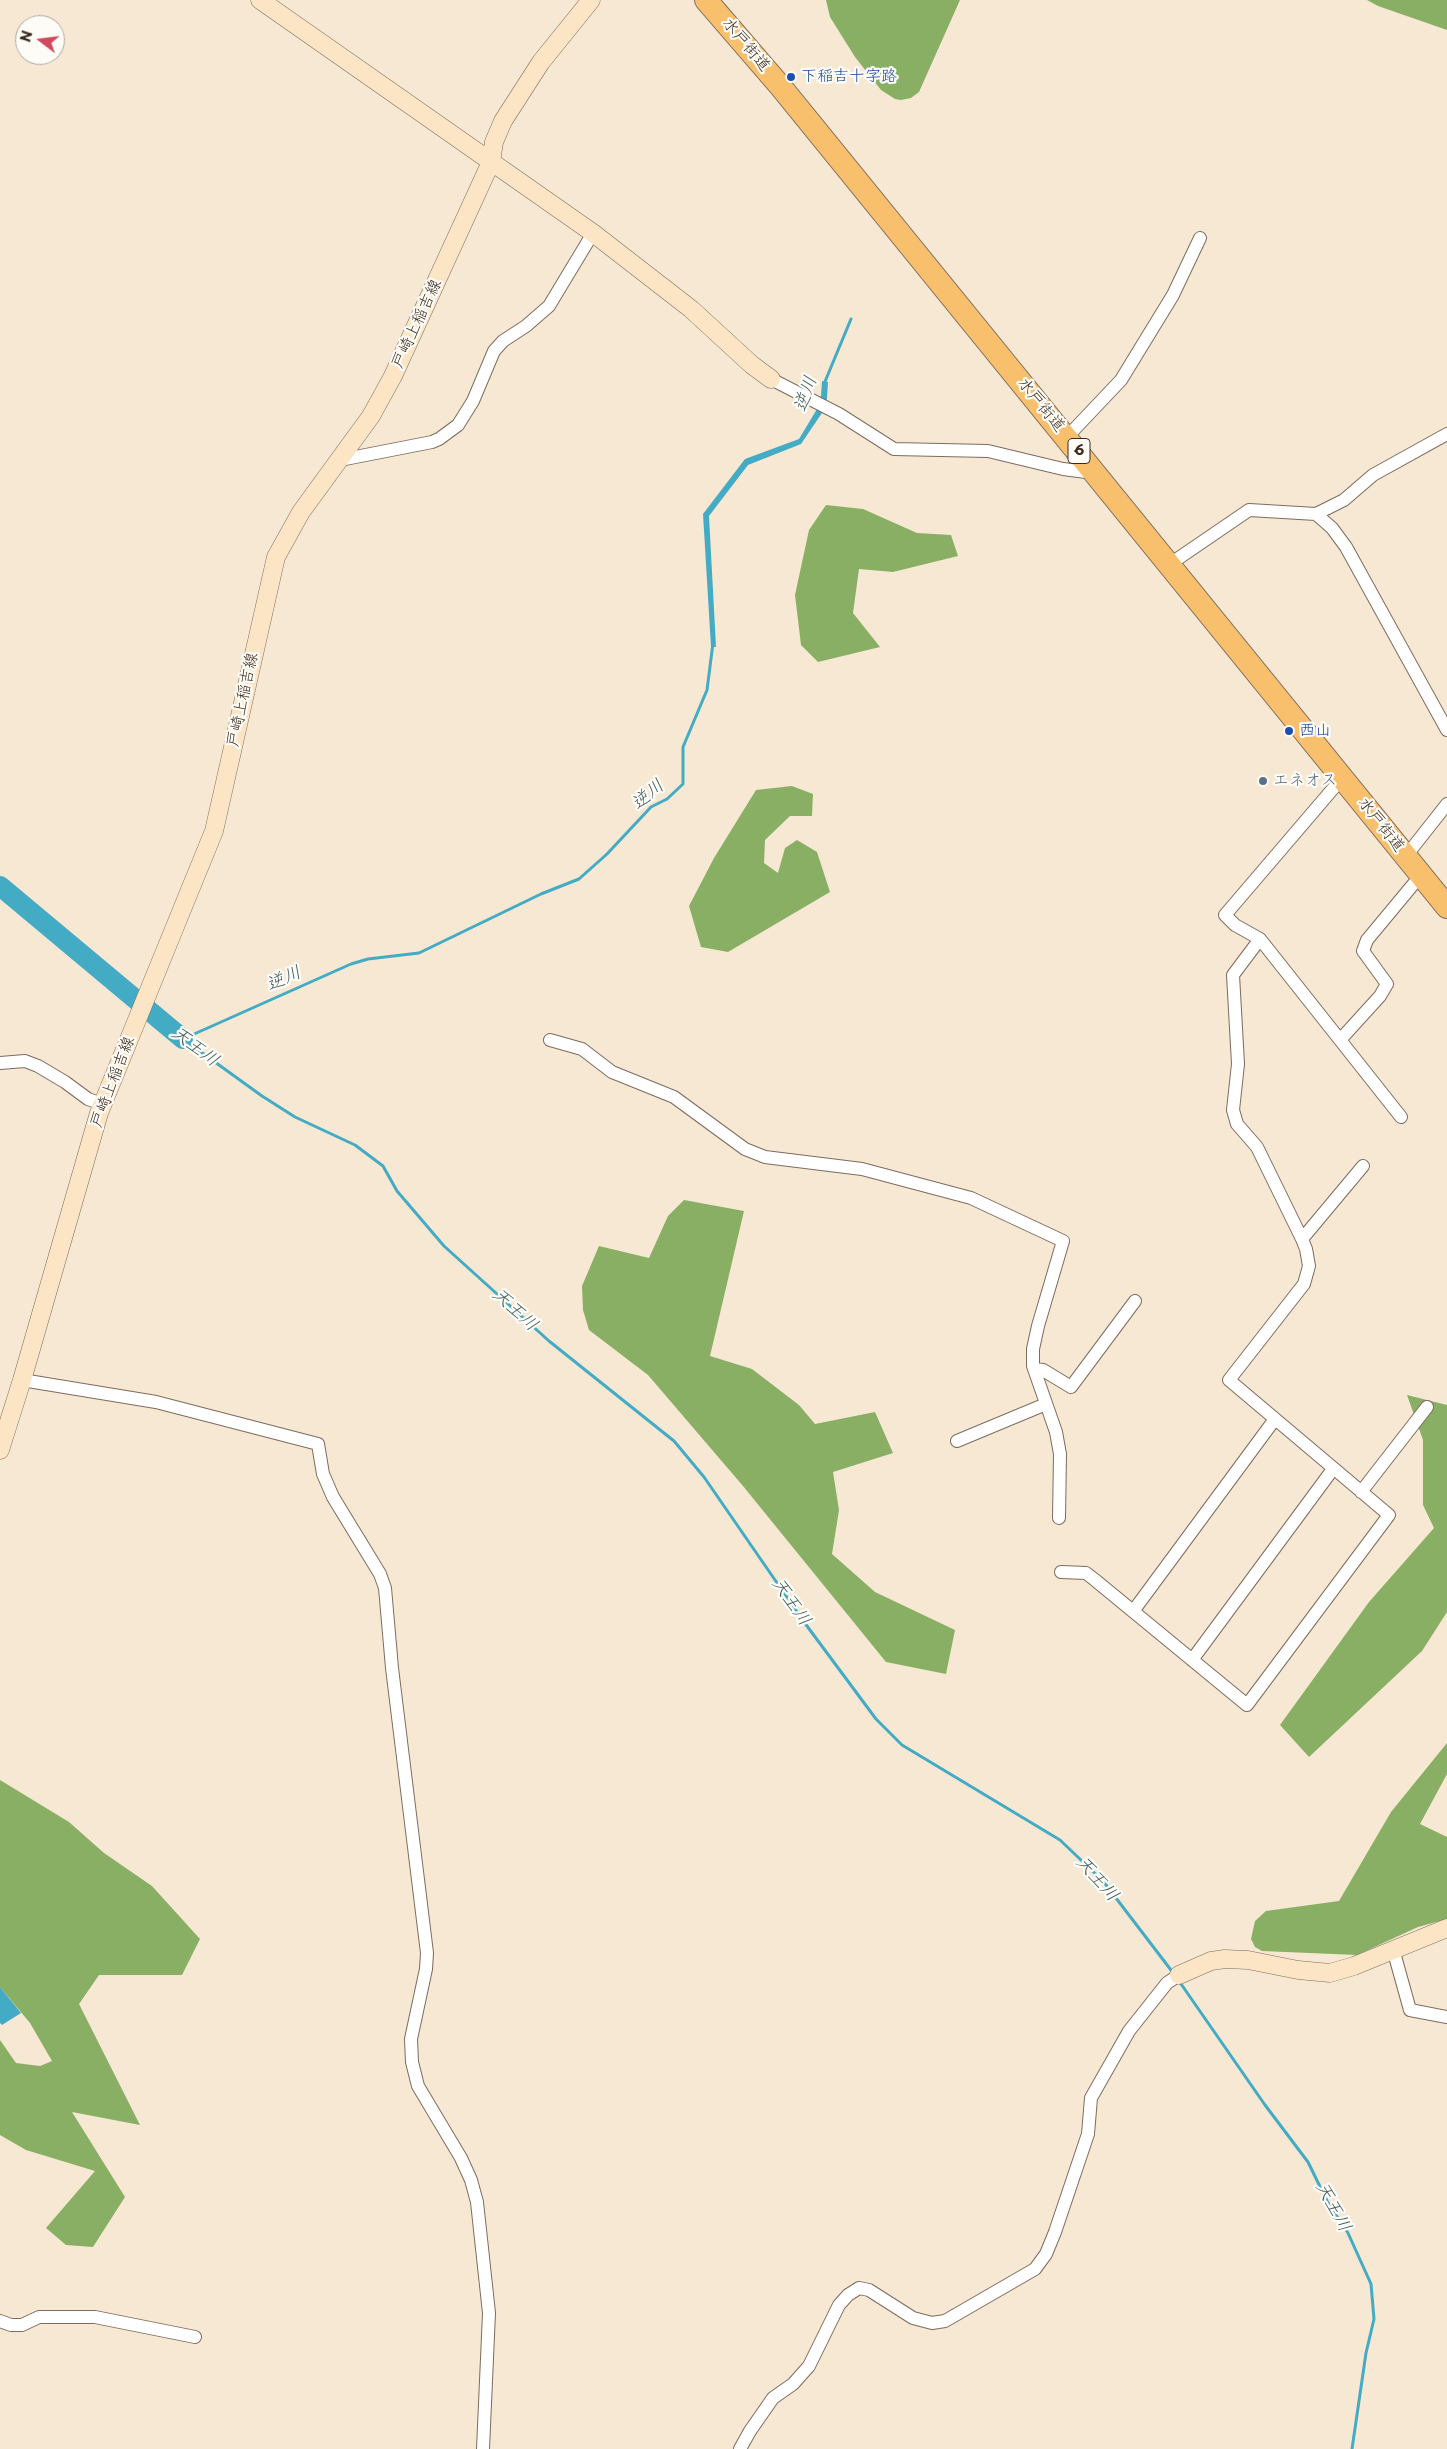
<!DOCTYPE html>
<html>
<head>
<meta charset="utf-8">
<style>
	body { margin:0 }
	#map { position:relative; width:1447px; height:2449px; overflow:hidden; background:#f7e8d4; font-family:"Playpen Sans",sans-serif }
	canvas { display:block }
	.north { position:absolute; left:15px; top:15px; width:50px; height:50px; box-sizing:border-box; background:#fdfcf7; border:1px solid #afa8a0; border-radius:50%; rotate:285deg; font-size:14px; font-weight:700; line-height:20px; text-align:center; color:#3b2a1e }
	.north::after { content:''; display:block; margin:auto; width:18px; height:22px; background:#d1495b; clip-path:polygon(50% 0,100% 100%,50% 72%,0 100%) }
</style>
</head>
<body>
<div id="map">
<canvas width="1447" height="2449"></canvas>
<div class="north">N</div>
</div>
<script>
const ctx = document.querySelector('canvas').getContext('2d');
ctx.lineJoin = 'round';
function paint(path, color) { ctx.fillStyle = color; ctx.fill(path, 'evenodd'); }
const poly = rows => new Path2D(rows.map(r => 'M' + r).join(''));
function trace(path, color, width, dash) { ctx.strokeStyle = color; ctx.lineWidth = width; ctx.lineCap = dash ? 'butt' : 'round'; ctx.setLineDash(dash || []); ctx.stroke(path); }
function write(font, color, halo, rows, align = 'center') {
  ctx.font = font + ' "Playpen Sans","Klee One",sans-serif'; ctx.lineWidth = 4.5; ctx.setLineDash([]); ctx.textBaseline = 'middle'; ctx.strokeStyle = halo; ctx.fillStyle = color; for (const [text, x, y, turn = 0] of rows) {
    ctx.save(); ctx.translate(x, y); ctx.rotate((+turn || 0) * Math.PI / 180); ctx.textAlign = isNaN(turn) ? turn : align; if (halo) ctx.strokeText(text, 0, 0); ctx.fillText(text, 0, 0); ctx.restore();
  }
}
paint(poly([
	[826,0,960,0,919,92,911,98,901,100,895,99,881,90,855,57,830,17],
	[1367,0,1447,0,1447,30,1378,6],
	[826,505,863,509,917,533,951,535,958,556,893,572,859,569,853,613,880,647,818,662,801,645,795,595,809,530],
	[792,786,813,794,812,816,790,816,765,840,764,863,778,873,785,848,797,840,817,852,830,892,728,952,701,947,689,906,714,858,756,790],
	[684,1200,744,1211,710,1356,752,1369,799,1405,815,1424,875,1412,893,1453,833,1472,839,1510,832,1554,875,1592,955,1630,946,1674,886,1662,743,1486,648,1375,589,1330,583,1310,582,1286,599,1246,649,1258,668,1216],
	[1407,1395,1447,1405,1447,1612,1422,1651,1309,1757,1280,1725,1369,1602,1434,1528,1423,1505,1423,1440],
	[1447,1743,1447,1774,1420,1824,1447,1837,1447,1919,1418,1927,1357,1955,1262,1951,1255,1947,1251,1939,1255,1921,1266,1911,1339,1901,1391,1812],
	[0,1780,69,1822,104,1853,152,1886,200,1939,182,1975,99,1975,79,2004,140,2125,72,2112,125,2197,93,2247,66,2245,46,2228,95,2171,26,2150,0,2135,0,2040,16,2063,40,2066,52,2061,30,2023,0,1987]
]), '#89af64');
paint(poly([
	[822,381,828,382,827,398,822,413,801,444,748,465,709,516,716,647,711,647,703,514,745,459,799,439,817,409,821,396],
	[0,1987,21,2013,2,2025,0,2023]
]), '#44abc4');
trace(poly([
	[824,384,851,319],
	[713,643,707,690,683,747,683,784,667,799,651,807,607,854,579,879,541,894,419,953,368,959,351,964,183,1039,262,1096,295,1117,355,1145,383,1166,397,1191,444,1246,549,1341,674,1441,704,1477,804,1622,876,1719,902,1745,1060,1840,1103,1881,1174,1974],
	[1179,1981,1265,2105,1308,2162,1327,2201,1348,2233,1371,2284,1374,2319,1366,2353,1352,2449]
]), '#44abc4', 3);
trace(poly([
	[0,886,183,1039]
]), '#44abc4', 20);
const street = poly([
	[771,379,839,414,894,449,988,451,1063,469,1094,473],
	[1067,437,1121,380,1173,295,1200,238],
	[340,460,432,442,439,439,458,425,473,401,494,351,503,341,526,326,549,306,593,233],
	[1316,514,1332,528,1346,547,1447,730],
	[1170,564,1249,510,1316,514,1344,500,1373,475,1447,434],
	[1343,777,1225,915,1235,925,1260,939,1401,1117],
	[1406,856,1447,804],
	[550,1040,582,1049,612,1072,674,1097,745,1149,765,1157,862,1169,971,1198,1063,1241,1038,1326,1033,1349,1033,1366,1056,1432,1060,1454,1059,1518],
	[1340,1040,1380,996,1387,984,1363,951,1367,940,1421,875],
	[0,1063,25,1061,38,1066,65,1082,88,1099,102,1104],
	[1302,1239,1363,1166],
	[1034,1369,1043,1370,1071,1387,1135,1301],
	[22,1380,156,1402,318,1444,323,1474,333,1497,380,1574,385,1588,392,1668,427,1953,426,1969,411,2039,412,2062,418,2086,461,2158,471,2180,477,2202,489,2313,483,2449],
	[957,1441,1046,1404],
	[1361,1492,1427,1407],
	[1061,1572,1086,1573,1095,1580,1247,1705,1389,1515,1229,1380,1304,1284,1309,1266,1306,1249,1302,1239,1257,1147,1237,1124,1233,1110,1238,1064,1233,975,1260,939],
	[1134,1610,1275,1419],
	[1192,1660,1333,1469],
	[1393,1949,1410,2010,1447,2017],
	[0,2321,11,2325,22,2325,39,2317,95,2317,195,2337],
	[740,2449,750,2431,773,2398,793,2384,809,2366,839,2305,848,2295,859,2288,869,2290,913,2318,932,2323,945,2321,1035,2269,1046,2254,1055,2232,1088,2134,1091,2098,1129,2031,1167,1983,1179,1975]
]);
const secondary = poly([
	[260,0,593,233,691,309,752,365,771,379],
	[0,1450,22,1380,99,1113,214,831,276,557,301,512,371,416,393,376,491,162,494,142,503,121,541,62,591,0],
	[1179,1975,1211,1961,1225,1959,1248,1960,1298,1970,1330,1973,1354,1966,1447,1928]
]);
const highway = poly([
	[706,0,781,87,1447,907]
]);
trace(street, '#7d6c5e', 14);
trace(secondary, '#7d6c5e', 19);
trace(highway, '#7d6c5e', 24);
trace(street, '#fff', 12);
trace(secondary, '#fce5c4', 18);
trace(highway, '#f8bf6c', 22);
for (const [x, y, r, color] of [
	[791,77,5,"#1a4fb4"],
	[1289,731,5,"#1a4fb4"],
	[1263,781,5,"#5c6f8a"]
]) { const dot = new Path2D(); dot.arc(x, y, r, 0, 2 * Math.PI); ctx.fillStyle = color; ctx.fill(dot); trace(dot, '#fdfcf7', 2); }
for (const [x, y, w] of [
	[1079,451,22]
]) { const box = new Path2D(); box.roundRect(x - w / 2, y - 12.5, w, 25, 4); ctx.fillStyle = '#fdfcf7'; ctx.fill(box); trace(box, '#3b2a1e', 1); }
write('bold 15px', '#3b2a1e', null, [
	["6",1079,451]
]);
write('16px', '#3b2a1e', '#fdfcf7', [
	["水戸街道",746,45,50],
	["戸崎上稲吉線",417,324,-65],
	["水戸街道",1041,405,51],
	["戸崎上稲吉線",243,700,-78],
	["水戸街道",1381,825,52],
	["戸崎上稲吉線",113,1082,-69]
]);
write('16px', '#164399', '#fdfcf7', [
	["下稲吉十字路",801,77],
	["西山",1299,731]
], 'left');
write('16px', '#4e5e75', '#fdfcf7', [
	["エネオス",1273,781]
], 'left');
write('italic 18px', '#3f5e60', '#fdfcf7', [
	["逆川",806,394,-71],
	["逆川",648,795,-40],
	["逆川",284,979,-24],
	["天王川",195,1047,37],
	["天王川",515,1310,42],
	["天王川",791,1602,55],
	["天王川",1097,1879,48],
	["天王川",1333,2207,61]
]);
</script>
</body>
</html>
